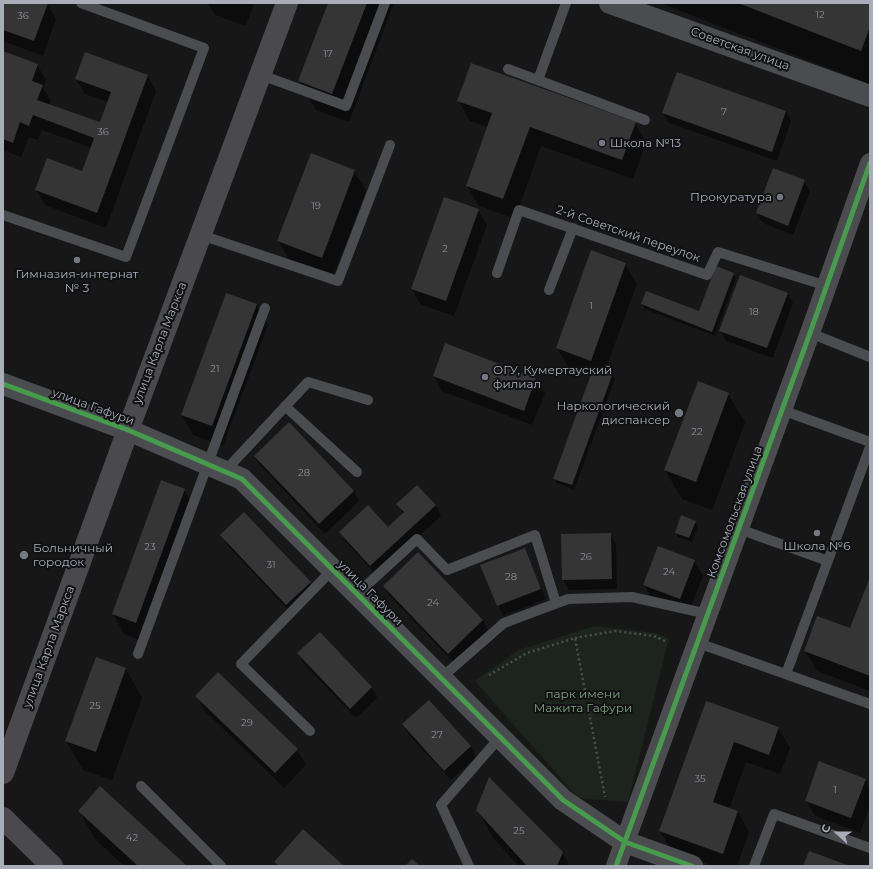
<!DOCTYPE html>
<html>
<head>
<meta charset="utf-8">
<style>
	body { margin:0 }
	#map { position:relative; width:873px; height:869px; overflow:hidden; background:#171717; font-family:Montserrat,sans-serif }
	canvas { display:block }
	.frame { position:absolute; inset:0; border:4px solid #a8adb8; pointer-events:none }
	.north { position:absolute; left:817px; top:813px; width:40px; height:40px; -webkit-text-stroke:3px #111113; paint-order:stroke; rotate:291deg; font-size:11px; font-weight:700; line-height:16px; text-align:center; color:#a8adb8 }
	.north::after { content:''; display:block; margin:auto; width:14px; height:18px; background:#a8adb8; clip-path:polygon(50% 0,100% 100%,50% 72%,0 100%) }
</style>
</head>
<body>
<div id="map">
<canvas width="873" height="869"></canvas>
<div class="frame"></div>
<div class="north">С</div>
</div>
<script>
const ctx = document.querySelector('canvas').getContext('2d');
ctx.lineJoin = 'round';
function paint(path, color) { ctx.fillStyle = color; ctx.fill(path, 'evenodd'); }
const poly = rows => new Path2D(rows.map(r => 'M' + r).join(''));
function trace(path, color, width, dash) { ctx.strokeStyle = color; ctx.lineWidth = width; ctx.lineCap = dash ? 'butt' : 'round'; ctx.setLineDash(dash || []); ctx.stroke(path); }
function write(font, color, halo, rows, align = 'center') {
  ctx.font = font + ' Montserrat,sans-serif'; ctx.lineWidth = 4; ctx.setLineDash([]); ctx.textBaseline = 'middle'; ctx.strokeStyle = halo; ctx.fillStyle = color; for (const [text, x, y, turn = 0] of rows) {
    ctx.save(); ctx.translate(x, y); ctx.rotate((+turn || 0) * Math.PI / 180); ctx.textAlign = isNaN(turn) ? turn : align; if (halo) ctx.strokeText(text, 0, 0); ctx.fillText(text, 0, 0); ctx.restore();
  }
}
paint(poly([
	[595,626,655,633,669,638,628,802,578,798,475,681,518,650]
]), '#1d241e');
paint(poly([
	[3,3,47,4,56,19,43,56,3,41],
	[208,3,254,3,246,26,215,15],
	[329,3,394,3,349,122,316,110,299,81],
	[660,3,870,3,870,84],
	[3,52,37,65,46,80,43,88,51,101,49,105,100,124,108,102,85,94,76,79,147,75,156,91,106,228,45,205,36,190,83,172,92,148,42,130,38,140,29,137,21,157,3,150],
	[458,100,635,123,646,143,633,179,541,146,515,219,479,206,467,186,488,127,470,121],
	[786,111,791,121,777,161,669,123,663,113],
	[354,171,366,191,333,277,290,261,278,241],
	[804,181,810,191,793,235,763,223,757,213],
	[478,210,487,225,454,316,420,304,412,289],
	[625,264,637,284,605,371,612,374,615,379,574,490,557,483,554,479,592,376,569,368,557,348],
	[734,274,736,278,715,336,645,309,642,304,700,312],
	[787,293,793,303,773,358,726,341,720,331],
	[227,294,257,305,268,325,223,446,193,435,182,415],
	[434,376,536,379,545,394,532,425,442,391],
	[728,394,745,422,712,510,682,499,665,470],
	[255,457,354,491,359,501,325,534,261,466],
	[417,486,436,506,441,516,376,575,346,542,340,532,388,528,403,514,398,504],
	[184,490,196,510,147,643,124,634,113,614],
	[695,522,698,526,692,542,678,537,676,532],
	[610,534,616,544,617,589,569,590,563,580],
	[222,535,310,583,315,593,292,614,227,545],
	[524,549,546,599,503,616,482,566],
	[694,561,703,576,688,614,653,600,644,585],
	[870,580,870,691,817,671,805,651,851,630],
	[384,586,483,620,488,630,454,663,390,596],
	[320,633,372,688,377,698,356,718,304,664,299,654],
	[96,658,126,669,142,698,112,780,83,770,66,741],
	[218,674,297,750,306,765,284,788,205,711,197,696],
	[429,701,471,747,476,757,451,780,409,735,403,725],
	[706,702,778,728,790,748,780,774,746,762,729,809,738,812,749,832,737,866,713,866,672,851,660,831],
	[865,780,870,788,870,806,860,833,815,816,806,801],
	[477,809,562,852,570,866,519,866,494,839],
	[79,811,185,866,124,866,96,840]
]), '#0007');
paint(poly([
	[3,3,48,3,34,41,3,30],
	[328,3,367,3,332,94,298,81],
	[738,3,870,3,870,27,861,51],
	[3,51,38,64,32,81,43,85,37,100,100,122,111,92,75,79,85,52,148,75,97,213,35,190,47,158,82,171,94,138,33,115,29,126,20,122,13,143,3,139],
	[471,63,636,122,622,160,530,127,503,199,466,186,492,113,457,101],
	[677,72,786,111,772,152,662,113],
	[311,153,355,170,322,258,277,241],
	[773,168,805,180,788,226,756,213],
	[444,197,479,209,446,301,411,289],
	[591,250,626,263,591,361,556,348],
	[716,266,734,273,712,332,641,304,646,291,699,311],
	[740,275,788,293,767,348,719,331],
	[226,293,257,304,212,426,181,415],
	[445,343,536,378,524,411,433,376],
	[594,366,613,373,572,485,553,479],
	[698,381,729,393,696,482,664,470],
	[289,422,354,491,319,524,254,456],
	[161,480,185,489,136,623,112,614],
	[417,485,436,505,370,566,339,532,368,505,388,527,404,512,396,504],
	[244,512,311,582,286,605,220,535],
	[681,515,696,521,689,538,675,533],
	[611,533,612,579,562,580,561,534],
	[658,546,695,560,680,599,643,585],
	[525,548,541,589,497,606,480,565],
	[418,552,483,620,448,654,383,586],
	[870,577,870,676,804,651,817,616,850,628],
	[320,632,372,687,350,709,297,653],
	[96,657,126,668,96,752,65,741],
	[218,672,298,749,275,773,195,696],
	[429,700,471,746,444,771,402,724],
	[706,701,779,727,769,755,734,742,713,802,738,811,723,854,659,831],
	[819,761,866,779,851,818,805,801],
	[489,777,563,852,557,866,527,866,476,810],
	[100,786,187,866,138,866,78,811],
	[303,829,344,866,279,866,274,862],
	[809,851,850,866,803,866],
	[412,859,420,866,405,866]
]), '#353536');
trace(poly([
	[575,638,615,631,654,636,665,641],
	[489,675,527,653,575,638,605,797]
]), '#4d4e52', 2.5, [2, 3]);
trace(poly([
	[508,69,645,120],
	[261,75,346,106,385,3],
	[538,80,566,3],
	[3,215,126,257,204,48,81,3],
	[201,235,338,281,390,145],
	[497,273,519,210,707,275,718,252,827,286],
	[549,290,573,228],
	[810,333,870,357],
	[285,406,357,472],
	[782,410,870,442],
	[225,471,308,382,368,400],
	[739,529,828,561],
	[357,594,417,539,447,570,535,535,556,603],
	[698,643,870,704],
	[138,654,265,308],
	[786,674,870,447],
	[441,678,504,623,568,599,632,597,708,614],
	[310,731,241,664,333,569],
	[141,786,221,866],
	[469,866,441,805,501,736],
	[754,866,774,814,870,848]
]), '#4b4c50', 10);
trace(poly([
	[616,866,810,333,870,163]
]), '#4b4c50', 20);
trace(poly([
	[610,3,870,96],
	[3,384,128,430,242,479,563,800,625,842,692,866]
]), '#4b4c50', 22);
trace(poly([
	[3,773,128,430,287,3],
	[3,818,52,866]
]), '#4a4a4e', 22);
trace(poly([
	[3,384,128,430,242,479,563,800,625,842,692,866],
	[616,866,810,333,870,163]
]), '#469c4c', 5);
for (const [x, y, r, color] of [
	[602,143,4,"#757880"],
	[780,197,4,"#757880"],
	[77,260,4,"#757880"],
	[485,377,4,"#757880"],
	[679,413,5,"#757880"],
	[817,533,4,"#757880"],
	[24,555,5,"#757880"]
]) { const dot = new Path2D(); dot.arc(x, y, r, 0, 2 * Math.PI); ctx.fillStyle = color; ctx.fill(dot); trace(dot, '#111113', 1.5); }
write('10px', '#8b8f98', null, [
	["12",820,15],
	["36",23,16],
	["17",328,54],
	["7",724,112],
	["36",103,132],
	["19",316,206],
	["2",445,249],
	["1",591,306],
	["18",754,312],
	["21",215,369],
	["22",697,432],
	["28",304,473],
	["23",150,547],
	["26",586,557],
	["31",271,565],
	["24",669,572],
	["28",511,577],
	["24",433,603],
	["25",95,706],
	["29",247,723],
	["27",437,735],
	["35",700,779],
	["1",835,790],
	["25",519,831],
	["42",132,838]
]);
write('12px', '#a8adb8', '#111113', [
	["Советская улица",740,49,20],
	["2-й Советский переулок",628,234,19],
	["улица Карла Маркса",160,343,-69],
	["улица Гафури",93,407,20],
	["Комсомольская улица",735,512,-70],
	["улица Гафури",370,593,45],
	["улица Карла Маркса",49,647,-70]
]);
write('12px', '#a8adb8', '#111113', [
	["Школа №13",610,143],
	["Прокуратура",772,197,"right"],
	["Гимназия-интернат",77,274,"center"],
	["№ 3",77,288,"center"],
	["ОГУ, Кумертауский",493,370],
	["филиал",493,384],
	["Наркологический",670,406,"right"],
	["диспансер",670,420,"right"],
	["Школа №6",817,546,"center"],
	["Больничный",33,548],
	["городок",33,562]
], 'left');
write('12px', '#7fa381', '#111113', [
	["парк имени",583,694],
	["Мажита Гафури",583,708]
]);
</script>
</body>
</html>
